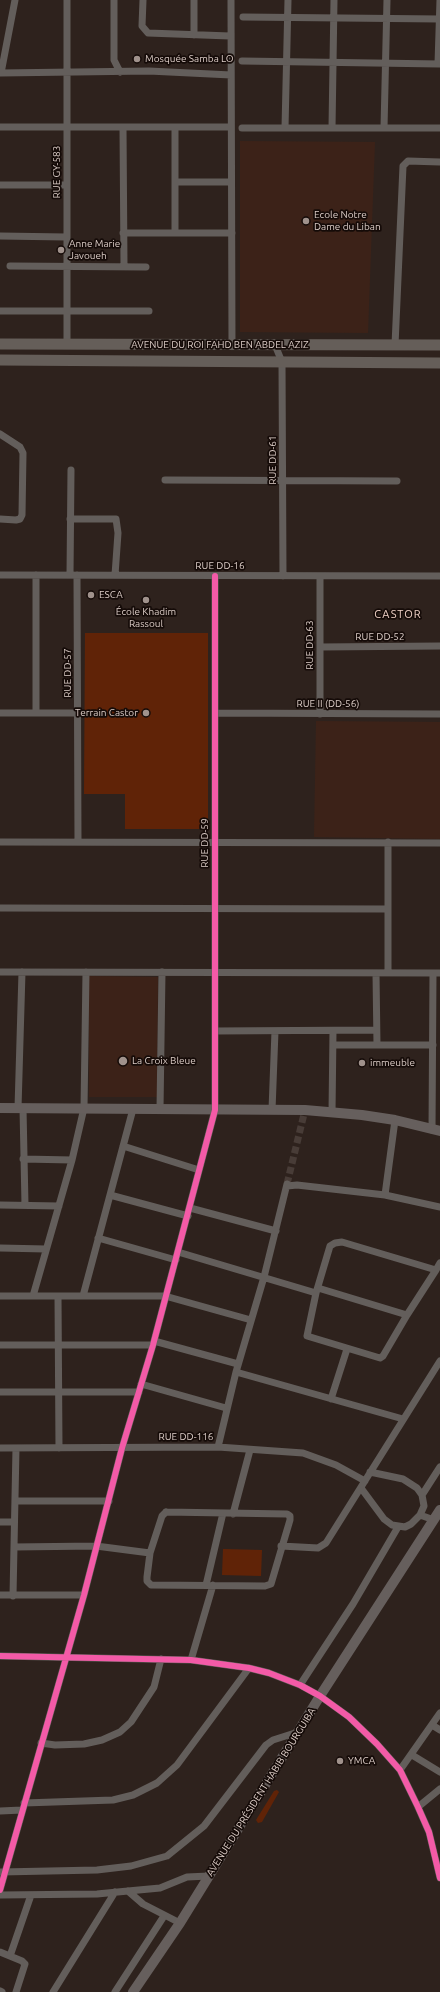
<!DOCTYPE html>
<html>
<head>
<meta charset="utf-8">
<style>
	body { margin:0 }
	canvas { display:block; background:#2e221d }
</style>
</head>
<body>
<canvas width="440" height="1992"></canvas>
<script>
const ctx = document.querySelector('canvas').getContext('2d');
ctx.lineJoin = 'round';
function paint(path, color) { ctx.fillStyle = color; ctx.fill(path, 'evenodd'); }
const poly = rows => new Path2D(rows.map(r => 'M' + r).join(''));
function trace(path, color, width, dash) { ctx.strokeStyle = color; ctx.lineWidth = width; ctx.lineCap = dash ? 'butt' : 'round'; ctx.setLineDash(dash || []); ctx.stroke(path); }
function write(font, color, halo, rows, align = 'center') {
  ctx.font = font + ' Ubuntu,sans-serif'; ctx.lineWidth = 3.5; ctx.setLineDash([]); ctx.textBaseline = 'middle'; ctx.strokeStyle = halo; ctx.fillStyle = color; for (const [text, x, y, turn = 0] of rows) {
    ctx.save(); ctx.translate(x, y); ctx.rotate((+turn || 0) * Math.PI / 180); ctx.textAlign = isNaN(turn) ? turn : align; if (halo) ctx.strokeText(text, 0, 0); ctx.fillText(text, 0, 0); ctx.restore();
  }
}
paint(poly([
	[240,141,375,142,368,333,240,332],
	[316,721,440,722,440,839,314,837],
	[89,976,158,977,157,1097,89,1097]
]), '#3c2218');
paint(poly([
	[85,633,208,633,208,829,125,829,125,794,84,794],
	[223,1549,262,1550,261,1576,222,1575],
	[277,1790,279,1792,262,1822,258,1823,256,1820,274,1791]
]), '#602307');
trace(poly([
	[287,1184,305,1110]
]), '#483c37', 7, [7, 3.5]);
trace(poly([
	[114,0,114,60,120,72],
	[143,0,142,26,148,33,230,36],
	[194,0,194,35],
	[231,0,232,344],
	[243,17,440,19],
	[242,61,440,64],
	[438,64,440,0],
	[0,73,149,71,231,75],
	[1,73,15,0],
	[0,127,231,127],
	[123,127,124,265],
	[175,127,175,233],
	[242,128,440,128],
	[285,128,288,0],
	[332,128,334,0],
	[384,128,387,0],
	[175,182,231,182],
	[0,185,67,185],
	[123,233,232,233],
	[0,236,66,237],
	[10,266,146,267],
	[0,311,149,311],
	[67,344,67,0],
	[275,345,282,362,283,576],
	[395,345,403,166,408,161,440,162],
	[0,434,20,447,23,453,22,515,20,519,16,520,0,519],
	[165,480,397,481],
	[70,519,116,519,118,533,115,575],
	[0,575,440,576],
	[36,575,36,713],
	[70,575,71,470],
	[77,575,78,842],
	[320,576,320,714],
	[320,647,440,646],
	[0,713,78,713],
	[215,713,440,714],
	[0,842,440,843],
	[388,842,388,973],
	[0,908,387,909],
	[0,972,440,973],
	[376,973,377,1045],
	[215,1031,376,1030],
	[333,1045,433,1045],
	[18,1108,22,972],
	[23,1108,25,1205],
	[160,1109,162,972],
	[272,1110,275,1031],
	[332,1113,333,1031],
	[432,1130,433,973],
	[123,1146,199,1170],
	[23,1159,72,1160],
	[287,1186,297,1185,385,1195,440,1207],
	[110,1195,188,1216],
	[385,1195,395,1120],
	[0,1205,59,1206],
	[190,1208,276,1231],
	[98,1238,176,1260],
	[0,1248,46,1249],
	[178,1252,316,1293],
	[436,1270,342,1242,335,1243,330,1246,316,1293,307,1336,380,1358,383,1356,407,1315,436,1270,440,1263],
	[318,1288,407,1315],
	[0,1296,165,1296,251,1320],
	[33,1296,72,1160,84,1108,86,972],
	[58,1296,59,1448],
	[83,1296,133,1109],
	[154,1341,238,1364],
	[0,1345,153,1345],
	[236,1372,403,1419],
	[141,1384,226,1408],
	[0,1392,139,1392],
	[331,1399,347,1349],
	[218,1447,236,1372,264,1277,287,1184],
	[0,1448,218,1447,303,1453,336,1465,365,1481],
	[361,1488,384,1519,392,1525,405,1527,411,1524,420,1515,424,1506,422,1495,417,1488,403,1479,370,1472],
	[422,1495,440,1467],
	[15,1501,109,1501],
	[166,1512,287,1514,290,1516,290,1520,271,1584,265,1586,151,1585,147,1581,147,1577,150,1553,162,1516,166,1512],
	[233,1514,250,1450],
	[420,1515,434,1520],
	[0,1522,14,1522],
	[281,1546,318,1548,326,1543,440,1361],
	[14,1547,96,1546,150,1553],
	[206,1585,223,1513],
	[0,1595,84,1595],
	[13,1596,16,1448],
	[0,1656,191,1660,249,1668,269,1673,300,1685,320,1696,349,1717,377,1744,400,1770,418,1807,429,1832,440,1878],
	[191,1660,213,1585],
	[300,1685,353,1604,398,1527],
	[432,1725,440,1730],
	[41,1743,55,1745,84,1744,102,1740,120,1732,131,1722,154,1687,161,1659],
	[412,1755,440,1772],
	[400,1770,440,1713],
	[24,1803,113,1800,133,1795,157,1783,177,1765,249,1668],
	[418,1807,440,1789],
	[0,1811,22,1810],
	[1,1872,97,1870,131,1866,167,1856,204,1826,266,1745,273,1740,298,1732],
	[0,1890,84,1595,122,1448,153,1345,215,1110,215,576],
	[128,1891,143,1904,180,1923],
	[0,1895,97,1894,128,1891,160,1888,187,1877,209,1876],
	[0,1952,22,1961,25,1964,16,1992],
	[10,1956,31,1895],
	[0,1991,2,1992],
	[53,1992,115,1892],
	[115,1992,164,1916]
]), '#635e5b', 7);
trace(poly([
	[0,1108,305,1110,362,1115,395,1120,440,1131],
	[133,1992,180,1923,320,1696,440,1510]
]), '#665f5d', 10);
trace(poly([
	[0,344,440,345],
	[0,360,440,363]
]), '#655e59', 11);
trace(poly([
	[0,1656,191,1660,249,1668,269,1673,300,1685,320,1696,349,1717,377,1744,400,1770,418,1807,429,1832,440,1878],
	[0,1890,84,1595,122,1448,153,1345,215,1110,215,576]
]), '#f35aa7', 6);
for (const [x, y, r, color] of [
	[137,59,4,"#a0928c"],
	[306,221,4,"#a0928c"],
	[61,250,4,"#a0928c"],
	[91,595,4,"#a0928c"],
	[146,600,4,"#a0928c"],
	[146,713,4,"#a0928c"],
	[123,1061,5,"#a0928c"],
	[362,1063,4,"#a0928c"],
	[340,1761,4,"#a0928c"]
]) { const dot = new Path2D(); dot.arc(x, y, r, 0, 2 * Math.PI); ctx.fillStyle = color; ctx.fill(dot); trace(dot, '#150b08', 1.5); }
write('10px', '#ddcec8', '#150b08', [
	["Mosquée Samba LO",145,59],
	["Ecole Notre",314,215],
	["Dame du Liban",314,227],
	["Anne Marie",69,244],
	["Javoueh",69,256],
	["ESCA",99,595],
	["École Khadim",146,612,"center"],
	["Rassoul",146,624,"center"],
	["Terrain Castor",138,713,"right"],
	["La Croix Bleue",132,1061],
	["immeuble",370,1063],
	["YMCA",348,1761]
], 'left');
write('10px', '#ddcec8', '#150b08', [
	["RUE GY-583",57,172,-90],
	["AVENUE DU ROI FAHD BEN ABDEL AZIZ",220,345],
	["RUE DD-61",273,460,-90],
	["RUE DD-16",220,566],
	["RUE DD-52",380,637],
	["RUE DD-63",310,645,-90],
	["RUE DD-57",68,673,-90],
	["RUE II (DD-56)",328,704],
	["RUE DD-59",205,843,-90],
	["RUE DD-116",186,1437],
	["AVENUE DU PRÉSIDENT HABIB BOURGUIBA",261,1792,-58]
]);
ctx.letterSpacing = '1px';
write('11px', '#f3d4c9', '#150b08', [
	["CASTOR",398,614]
]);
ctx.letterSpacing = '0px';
</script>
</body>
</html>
